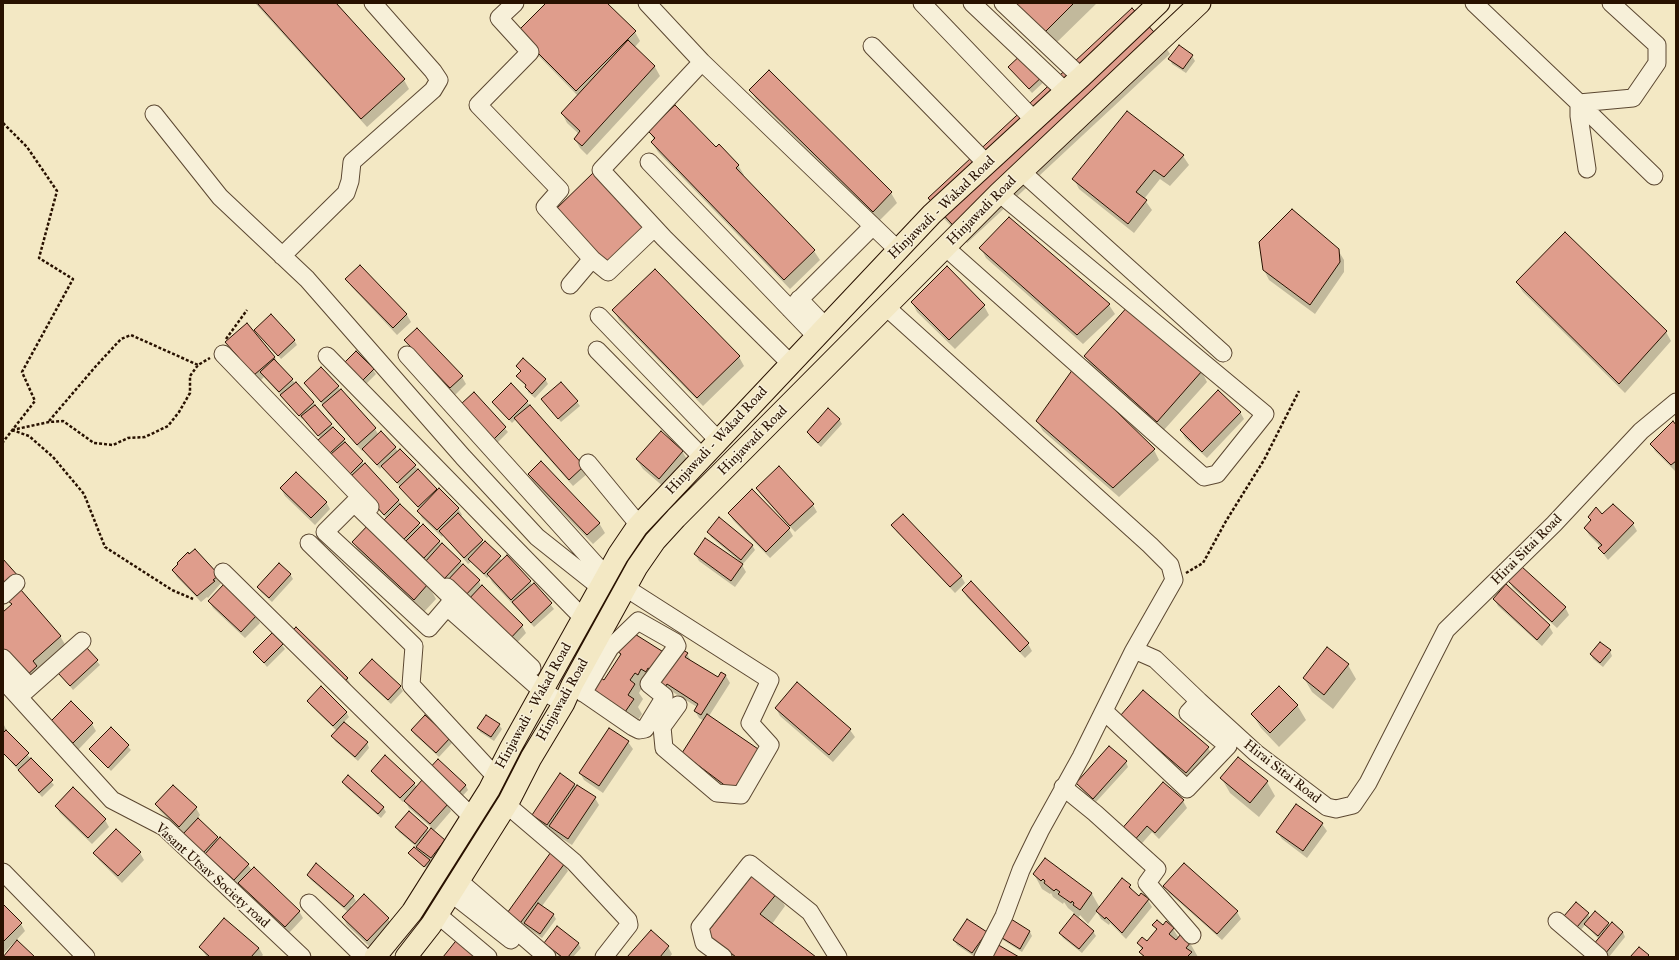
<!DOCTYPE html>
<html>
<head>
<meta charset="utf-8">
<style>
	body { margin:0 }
	#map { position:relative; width:1679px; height:960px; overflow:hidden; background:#f3e8c4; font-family:"IM FELL Great Primer",serif }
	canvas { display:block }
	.frame { position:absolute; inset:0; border:4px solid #281100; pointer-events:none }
</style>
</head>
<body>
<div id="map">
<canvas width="1679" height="960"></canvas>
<div class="frame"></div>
</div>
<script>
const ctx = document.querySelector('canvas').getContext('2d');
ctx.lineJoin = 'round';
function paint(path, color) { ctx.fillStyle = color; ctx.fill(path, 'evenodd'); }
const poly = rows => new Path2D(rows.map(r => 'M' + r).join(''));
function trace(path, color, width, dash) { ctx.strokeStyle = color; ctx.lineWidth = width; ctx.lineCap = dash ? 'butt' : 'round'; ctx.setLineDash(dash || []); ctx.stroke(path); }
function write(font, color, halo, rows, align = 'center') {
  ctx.font = font + ' "IM FELL Great Primer",serif'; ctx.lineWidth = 3; ctx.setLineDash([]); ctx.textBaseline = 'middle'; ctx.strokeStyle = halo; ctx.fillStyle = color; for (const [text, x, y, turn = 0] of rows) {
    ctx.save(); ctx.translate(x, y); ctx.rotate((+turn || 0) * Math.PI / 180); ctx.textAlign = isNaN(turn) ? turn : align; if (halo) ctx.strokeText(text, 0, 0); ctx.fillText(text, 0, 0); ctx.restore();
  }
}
paint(poly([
	[255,3,334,3,404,80,409,89,367,127],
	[547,3,606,3,635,32,640,41,634,48,655,67,660,76,587,155,580,148,575,139,579,134,567,123,562,113,578,96,524,41],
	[1007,3,1097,3,1053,46],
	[1164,45,1170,54,967,243,934,208,929,198],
	[1192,56,1195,61,1186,73,1172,64,1170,59],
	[1009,67,1047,79,1032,93],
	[769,71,891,193,897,203,879,221,756,99,750,90],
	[649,131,716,149,738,165,744,175,742,176,814,251,820,260,790,289,658,152,652,142,654,140],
	[1183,156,1189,165,1170,186,1160,179,1144,199,1152,210,1134,233,1079,189,1074,179],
	[1009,218,1109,305,1115,314,1083,344,986,258,981,248],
	[1338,250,1344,260,1344,272,1315,314,1269,280,1264,270],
	[360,266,407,315,411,322,397,335,351,286,347,279],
	[1517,283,1666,332,1671,341,1625,393,1523,292],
	[912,302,984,306,989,315,955,349,917,312],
	[1129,307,1202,372,1207,382,1163,431,1091,365,1085,356],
	[614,310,739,357,744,366,703,406,619,320],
	[417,329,462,377,466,384,455,395,410,347,406,340],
	[256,330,294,340,297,345,281,359],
	[226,342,275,357,278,365,313,402,333,428,344,440,346,445,399,501,403,508,421,527,439,541,442,545,460,562,479,581,481,586,522,626,526,633,512,648,465,603,408,542,388,525,386,520,387,519,355,484,334,456,322,445,320,440,321,439,303,418,302,419,264,377,259,382,230,349],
	[517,366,545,379,548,384,535,398,528,392,527,386,518,376,521,372],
	[373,370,376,374,362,388,345,371],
	[1074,370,1154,450,1159,460,1119,497,1043,431,1037,421],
	[305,383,338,387,375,429,378,434,395,447,398,452,415,466,438,491,458,508,462,515,460,517,484,544,485,542,502,561,530,581,532,585,534,584,554,609,534,627,492,582,489,576,487,578,471,562,468,564,443,535,442,537,422,518,418,511,420,510,382,466,380,469,363,450,362,451,328,413,323,405],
	[474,393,508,432,497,443,465,408],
	[543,400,577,402,580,406,561,422],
	[493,402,527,402,587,474,573,486,520,426,516,419,512,423],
	[1240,412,1244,419,1207,458,1185,438,1181,430],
	[839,419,842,424,821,447,810,437,808,432],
	[1676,426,1676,472,1655,451,1651,444],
	[682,451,688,461,665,488,643,469,637,460],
	[529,474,599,523,605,533,593,544,534,484],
	[757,488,813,505,817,512,795,532,761,495],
	[281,489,326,502,330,509,315,525,285,496],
	[1613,505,1633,524,1637,531,1608,560,1599,548,1601,547,1589,535,1585,528,1591,521,1589,517,1602,516],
	[729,513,789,529,793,536,770,558,733,520],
	[893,525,961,576,965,583,955,593,897,532],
	[708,532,752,545,755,550,743,564,711,537],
	[353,542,424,574,432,589,431,590,436,599,423,613,362,556],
	[195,550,222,582,208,598,207,597,201,602,177,577,173,570],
	[695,554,742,565,746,572,735,587,699,561],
	[3,560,18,577,24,587,20,590,60,636,66,646,31,686,3,613,12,605,9,600,3,606],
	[290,574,293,579,272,602,261,592,258,587],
	[1509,581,1565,607,1569,615,1557,628,1513,588],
	[1506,586,1549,626,1553,633,1542,646,1498,606,1494,599],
	[963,590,1028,644,1032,651,1025,658,967,597],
	[209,601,256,616,260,623,245,638,213,608],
	[282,645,285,649,267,667,255,652],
	[292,645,347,678,351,685,343,694],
	[86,648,100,665,73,690,59,673],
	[618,651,664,654,687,654,691,661,718,679,722,674,726,676,730,683,709,716,760,751,737,799,689,763,704,721,699,718,695,711,697,707,671,691,668,696,643,686,639,693,643,699,638,707,642,714,634,726,605,681,621,656],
	[1610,651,1612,656,1603,667,1593,659,1591,654],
	[372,660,400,687,403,691,391,704,363,678,360,673],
	[1348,665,1356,679,1333,709,1312,692,1304,678],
	[797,684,850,730,855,737,833,762,780,716,776,708],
	[308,701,346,712,349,717,343,723,367,743,369,748,358,761,335,741,333,736,337,731,311,706],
	[71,703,92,724,96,731,78,750,52,722],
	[1297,705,1306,720,1279,747,1261,728,1252,714],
	[3,723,8,733,54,785,42,797,3,753],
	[499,725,502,729,494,741,480,732,478,728],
	[111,728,131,750,111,771,90,749],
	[412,731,449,738,452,743,439,757,415,735],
	[1130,731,1208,748,1217,762,1195,787],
	[628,742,633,749,603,793,584,780,580,773],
	[438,760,466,786,468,790,458,801],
	[1126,762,1128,767,1096,802,1080,788,1077,783],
	[372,771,414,783,417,788,447,804,451,811,433,832,445,841,439,872,429,864,426,868,411,855,422,855,418,848,399,832,396,827,409,813,429,832,432,828,409,808,405,801,403,802,375,776],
	[1222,779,1267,782,1275,796,1259,817,1230,793],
	[343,782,383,807,386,812,381,818,346,787],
	[574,784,576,787,595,798,599,805,572,845,538,824,533,815],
	[173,786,196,808,200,815,197,819,218,840,248,865,252,870,299,911,303,918,289,933,244,890,240,885,238,887,210,861,207,855,206,857,186,838,183,833,160,811,156,804],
	[1183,801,1187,808,1159,839,1152,832,1136,850,1124,839],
	[1297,805,1322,824,1327,831,1307,858,1282,839,1277,832],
	[56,806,105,820,109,827,92,844,60,813],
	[95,853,140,853,144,860,122,883,99,860],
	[1045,859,1092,894,1100,908,1122,879,1130,886,1134,893,1139,897,1148,900,1152,907,1126,939,1110,923,1109,925,1101,919,1097,912,1088,924,1080,915,1079,917,1068,908,1064,902,1063,904,1053,897,1051,893,1050,894,1042,889,1034,874],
	[564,864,568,871,542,906,553,914,556,919,542,938,526,927,522,932,510,923],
	[308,875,353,896,356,901,351,906,352,908,388,919,392,926,371,948,347,925,343,918,348,912,310,879],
	[1165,886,1237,912,1241,919,1222,940,1169,893],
	[777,892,785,906,772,924,814,957,726,957,716,949],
	[3,906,21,924,25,931,4,953],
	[1588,914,1590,918,1608,924,1610,926,1623,932,1625,937,1609,957,1607,957,1599,939,1585,925,1580,931,1568,920],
	[1011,921,1030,932,1032,936,1022,952,1003,940,1000,936],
	[1154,925,1173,929,1179,938,1190,943,1198,957,1143,957,1141,952,1142,950,1138,943,1147,942,1157,931],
	[1093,931,1096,936,1082,953,1063,938,1060,933],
	[651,932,668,947,672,954,670,957,629,957],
	[986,933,975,957,957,945,954,940],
	[545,943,578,943,581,948,573,957,560,957,547,947],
	[200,947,259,948,263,955,261,957,207,957]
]), '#0003');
const building = poly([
	[257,3,336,3,405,79,361,119,257,3],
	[546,3,607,3,636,31,576,91,517,32,546,3],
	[1013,3,1074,3,1045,32,1013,3],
	[1132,8,1165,44,961,234,928,198,1132,8],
	[628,40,655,66,582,146,574,139,580,131,561,113,628,40],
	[1179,45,1193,55,1183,69,1168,59,1179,45],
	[1024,52,1045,74,1029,89,1008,67,1024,52],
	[769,70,892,192,873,212,749,90,769,70],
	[675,105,716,147,719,144,739,165,736,168,815,250,784,280,651,142,655,138,648,131,675,105],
	[1127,111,1184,155,1164,177,1154,170,1136,192,1147,200,1128,224,1072,179,1127,111],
	[594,172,648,227,611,268,553,212,594,172],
	[1292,209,1339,249,1340,262,1310,305,1263,270,1259,242,1292,209],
	[1009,217,1110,304,1077,335,979,248,1009,217],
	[1565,232,1667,331,1619,384,1516,282,1565,232],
	[360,265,407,314,393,328,345,279,360,265],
	[947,266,985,305,949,340,911,302,947,266],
	[655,269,740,356,697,398,612,310,655,269],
	[1129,305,1202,371,1157,422,1084,356,1129,305],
	[271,314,295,340,278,356,254,330,271,314],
	[247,323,275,357,254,375,225,342,247,323],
	[417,328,463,376,450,388,404,340,417,328],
	[356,351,374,369,359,384,341,366,356,351],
	[523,358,546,379,532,394,525,387,526,385,516,376,521,371,516,366,523,358],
	[274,359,293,379,279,392,260,372,274,359],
	[321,367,339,386,321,402,304,383,321,367],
	[1073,369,1155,449,1113,488,1036,421,1073,369],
	[296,382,314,402,299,416,280,395,296,382],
	[561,382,578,401,558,419,541,399,561,382],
	[511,383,528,401,509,420,492,402,511,383],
	[341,389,376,428,357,445,322,405,341,389],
	[1218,390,1241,412,1202,452,1180,430,1218,390],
	[474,392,506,427,494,439,461,404,474,392],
	[315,405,332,424,318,436,301,416,315,405],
	[530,405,584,466,569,480,514,418,530,405],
	[828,408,840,419,818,443,807,432,828,408],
	[1673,421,1676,425,1676,461,1671,465,1650,444,1673,421],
	[333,427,345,439,330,453,318,440,333,427],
	[381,431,396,447,377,465,362,449,381,431],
	[661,431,683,451,659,479,636,459,661,431],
	[345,442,363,461,350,474,331,454,345,442],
	[400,449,416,465,397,483,381,466,400,449],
	[541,461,600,523,587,535,528,474,541,461],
	[365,463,399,500,384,515,350,477,365,463],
	[779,466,814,504,790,526,756,488,779,466],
	[418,469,437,489,418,507,399,487,418,469],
	[296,472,327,502,311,518,280,488,296,472],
	[439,488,459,508,437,530,417,511,439,488],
	[752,489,790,528,766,552,728,513,752,489],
	[400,504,420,523,404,539,384,520,400,504],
	[1613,504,1634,523,1604,554,1598,548,1602,545,1584,528,1591,520,1588,517,1596,507,1602,514,1613,504],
	[458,513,483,540,464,558,439,531,458,513],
	[903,514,962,576,950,587,891,525,903,514],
	[719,517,753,545,741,560,707,532,719,517],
	[371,522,428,584,414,600,352,542,371,522],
	[423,524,440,541,424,558,406,541,423,524],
	[705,538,743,564,731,581,694,554,705,538],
	[485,541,501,556,484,574,468,559,485,541],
	[442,543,461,561,444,579,425,562,442,543],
	[195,549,219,575,213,580,215,581,197,596,172,570,178,564,177,563,188,552,189,554,195,549],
	[507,555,531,581,511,600,487,574,507,555],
	[3,559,19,577,3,591,3,559],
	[279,563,291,574,269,598,257,587,279,563],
	[463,564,480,580,462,599,445,583,463,564],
	[1521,566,1566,607,1552,622,1508,581,1521,566],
	[971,581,1029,643,1020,652,962,590,971,581],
	[534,583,552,603,531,623,512,602,534,583],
	[224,584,257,615,241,632,208,601,224,584],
	[1506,584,1550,625,1537,640,1493,599,1506,584],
	[482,585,523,625,508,641,467,601,482,585],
	[21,590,61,636,33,661,37,666,25,677,3,652,3,612,12,604,8,601,21,590],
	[296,627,348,678,338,687,286,637,296,627],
	[630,631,665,653,653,671,648,668,646,672,641,669,638,675,635,673,630,680,635,684,628,695,634,699,625,712,592,691,601,678,604,680,621,654,617,651,630,631],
	[272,633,283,644,264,663,253,652,272,633],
	[1600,642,1611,650,1600,663,1590,654,1600,642],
	[86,647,98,660,70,686,58,673,86,647],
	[1327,647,1349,664,1324,695,1303,678,1327,647],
	[680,648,688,653,685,657,718,677,721,672,726,675,701,715,694,711,698,704,667,684,664,689,656,684,680,648],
	[372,659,401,686,388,700,359,673,372,659],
	[797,682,851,729,829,755,775,708,797,682],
	[321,686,347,712,333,726,307,701,321,686],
	[1279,686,1298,705,1270,733,1251,714,1279,686],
	[1143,690,1209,747,1186,773,1120,716,1143,690],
	[71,701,93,723,73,743,51,721,71,701],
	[707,714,761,751,744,778,731,790,682,753,707,714],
	[425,715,450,738,436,753,411,730,425,715],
	[486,715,500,724,491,737,477,728,486,715],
	[344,722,368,742,355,757,331,736,344,722],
	[111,727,129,745,108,768,89,749,111,727],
	[609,728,629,741,599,786,579,773,609,728],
	[6,730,29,753,16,766,3,753,3,733,6,730],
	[1109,746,1127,761,1093,799,1076,783,1109,746],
	[385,755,415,783,400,798,371,771,385,755],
	[1238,757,1268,781,1250,803,1220,778,1238,757],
	[31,758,53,780,39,793,18,770,31,758],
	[438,759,466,785,455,797,427,771,438,759],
	[560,773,575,784,547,825,532,815,560,773],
	[348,775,384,807,378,814,342,782,348,775],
	[422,780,448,804,430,824,404,801,422,780],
	[1163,782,1184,800,1155,833,1147,826,1132,843,1119,832,1163,782],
	[173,785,197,807,179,827,155,804,173,785],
	[577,785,596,797,568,839,549,826,577,785],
	[73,787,106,819,88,838,55,806,73,787],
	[1296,804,1323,823,1303,851,1276,832,1296,804],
	[409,811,428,828,415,844,395,827,409,811],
	[198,818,218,837,203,853,183,834,198,818],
	[431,828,445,840,431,858,416,847,431,828],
	[116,829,141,852,118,876,93,853,116,829],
	[220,837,249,864,234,880,205,854,220,837],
	[414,847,430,860,424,867,408,853,414,847],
	[551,852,565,863,518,926,505,916,551,852],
	[1045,858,1092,893,1080,910,1073,905,1074,903,1072,901,1071,903,1058,894,1060,892,1056,889,1054,891,1044,883,1045,881,1043,879,1041,881,1033,874,1045,858],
	[316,863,354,896,344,907,307,875,316,863],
	[1184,863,1238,911,1217,934,1163,886,1184,863],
	[254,867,300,911,285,927,238,883,254,867],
	[754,873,778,892,760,914,816,957,736,957,706,934,754,873],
	[1122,878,1131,885,1129,887,1139,896,1141,893,1149,899,1122,933,1106,917,1105,919,1096,911,1122,878],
	[364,894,389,918,367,941,342,917,364,894],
	[1576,902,1589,913,1577,927,1564,916,1576,902],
	[538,903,554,914,540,934,524,923,538,903],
	[3,904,22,923,3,942,3,904],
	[1595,911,1609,923,1598,936,1584,924,1595,911],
	[1074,914,1094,931,1079,949,1059,933,1074,914],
	[224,918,259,948,251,957,210,957,199,947,224,918],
	[967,919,987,932,972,953,953,940,967,919],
	[1011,919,1030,931,1020,949,999,936,1011,919],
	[1157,920,1163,925,1166,921,1174,928,1169,934,1176,940,1181,934,1191,942,1186,948,1192,952,1187,957,1145,957,1139,952,1143,948,1137,943,1142,937,1147,941,1157,929,1152,925,1157,920],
	[1612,922,1623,932,1605,954,1593,945,1612,922],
	[557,926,579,943,568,957,562,957,544,943,557,926],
	[651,930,669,946,660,957,627,957,651,930],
	[459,937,483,957,443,957,459,937],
	[17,940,35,957,3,957,17,940],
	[995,943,1019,957,986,957,995,943],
	[1639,947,1649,955,1647,957,1630,957,1639,947]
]);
paint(building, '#df9d8c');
trace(building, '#281100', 1);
const minor = poly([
	[515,3,499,18,530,52,478,105,560,190,545,207,592,259,570,285],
	[647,3,702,62,898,250],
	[922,3,1034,120],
	[972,3,1065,91],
	[1003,3,1081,77],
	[1474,3,1579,103,1633,98,1657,63,1657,45,1611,3],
	[872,46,987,164],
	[702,62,601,170,664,238,790,363],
	[1579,103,1654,176],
	[1579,103,1579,116,1587,169],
	[154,114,220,197,307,279,463,457,537,537,600,587],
	[649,162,816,336],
	[1022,172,1223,353],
	[945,247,1204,477,1217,474,1265,414,999,193],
	[282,256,346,193,350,181,352,162,433,90,439,80,433,71,373,3],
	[592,259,608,272,654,228],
	[799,299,825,326],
	[885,306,1150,545,1170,565,1174,580,1133,652],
	[790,309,873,226],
	[599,316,718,440],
	[597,350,702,457],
	[223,354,370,507],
	[407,355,606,576],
	[327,356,583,618],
	[588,463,639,525],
	[309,543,414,646,411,685,496,777],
	[223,572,472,817],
	[447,587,532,668],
	[626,588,770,680,750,723,770,745,741,795,717,793,664,748,662,727,678,705],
	[3,595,16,583],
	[447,607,453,599,354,503,325,532,429,628,447,607,542,691,564,703],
	[3,658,30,687],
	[3,680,112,800,164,827,302,957],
	[572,685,633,727,639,730,645,729,664,698,664,696,649,684,677,646,675,642,638,621,610,648,583,693],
	[19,697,82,641],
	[1104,711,1187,789,1228,746,1188,713,1199,701],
	[1063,787,1095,813,1157,869,1147,883,1192,935],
	[507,805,574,862,628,920,629,925,604,957],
	[3,872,86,957],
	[459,881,547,957],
	[451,893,511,940],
	[309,903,364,957],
	[438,915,488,957],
	[1557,921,1599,957],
	[723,957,704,943,700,927,750,864,810,912,838,957],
	[983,957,1004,916,1021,870,1040,831,1081,757,1133,652,1139,652,1155,659,1199,701,1256,753,1327,807,1336,809,1353,805,1368,783,1446,630,1554,524,1641,431,1676,402]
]);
const major = poly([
	[375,957,412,912,489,790,511,747,618,555,637,527,932,214,1081,77,1159,3],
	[406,957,431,925,509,801,531,758,564,703,572,685,637,567,655,541,676,518,999,193,1200,3]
]);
trace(minor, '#5b4731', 19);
trace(major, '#281100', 23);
trace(poly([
	[3,123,27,147,57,191,39,258,73,279,22,372,35,401,3,442],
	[226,339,247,310],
	[49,421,96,366,121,339,131,335,198,365],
	[12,430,49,422,63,421,94,443,113,445,128,438,145,437,168,426,179,412,190,393,190,376,198,365,210,358],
	[12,430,29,436,53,457,84,494,105,547,172,590,193,599],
	[1186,573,1203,563,1226,521,1264,460,1299,391]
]), '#281100', 2.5, [3, 2]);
trace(minor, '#f7f0d9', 17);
trace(major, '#f3e8c4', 21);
write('14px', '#281100', '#f7f0d9', [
	["Hinjawadi - Wakad Road",942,208,-44],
	["Hinjawadi Road",982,211,-45],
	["Hinjawadi - Wakad Road",717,441,-47],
	["Hinjawadi Road",753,441,-45],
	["Hirai Sitai Road",1527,550,-45],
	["Hinjawadi Road",563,700,-61],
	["Hinjawadi - Wakad Road",534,706,-61],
	["Hirai Sitai Road",1282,772,38],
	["Vasant Utsav Society road",212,876,42]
]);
</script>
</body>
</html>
